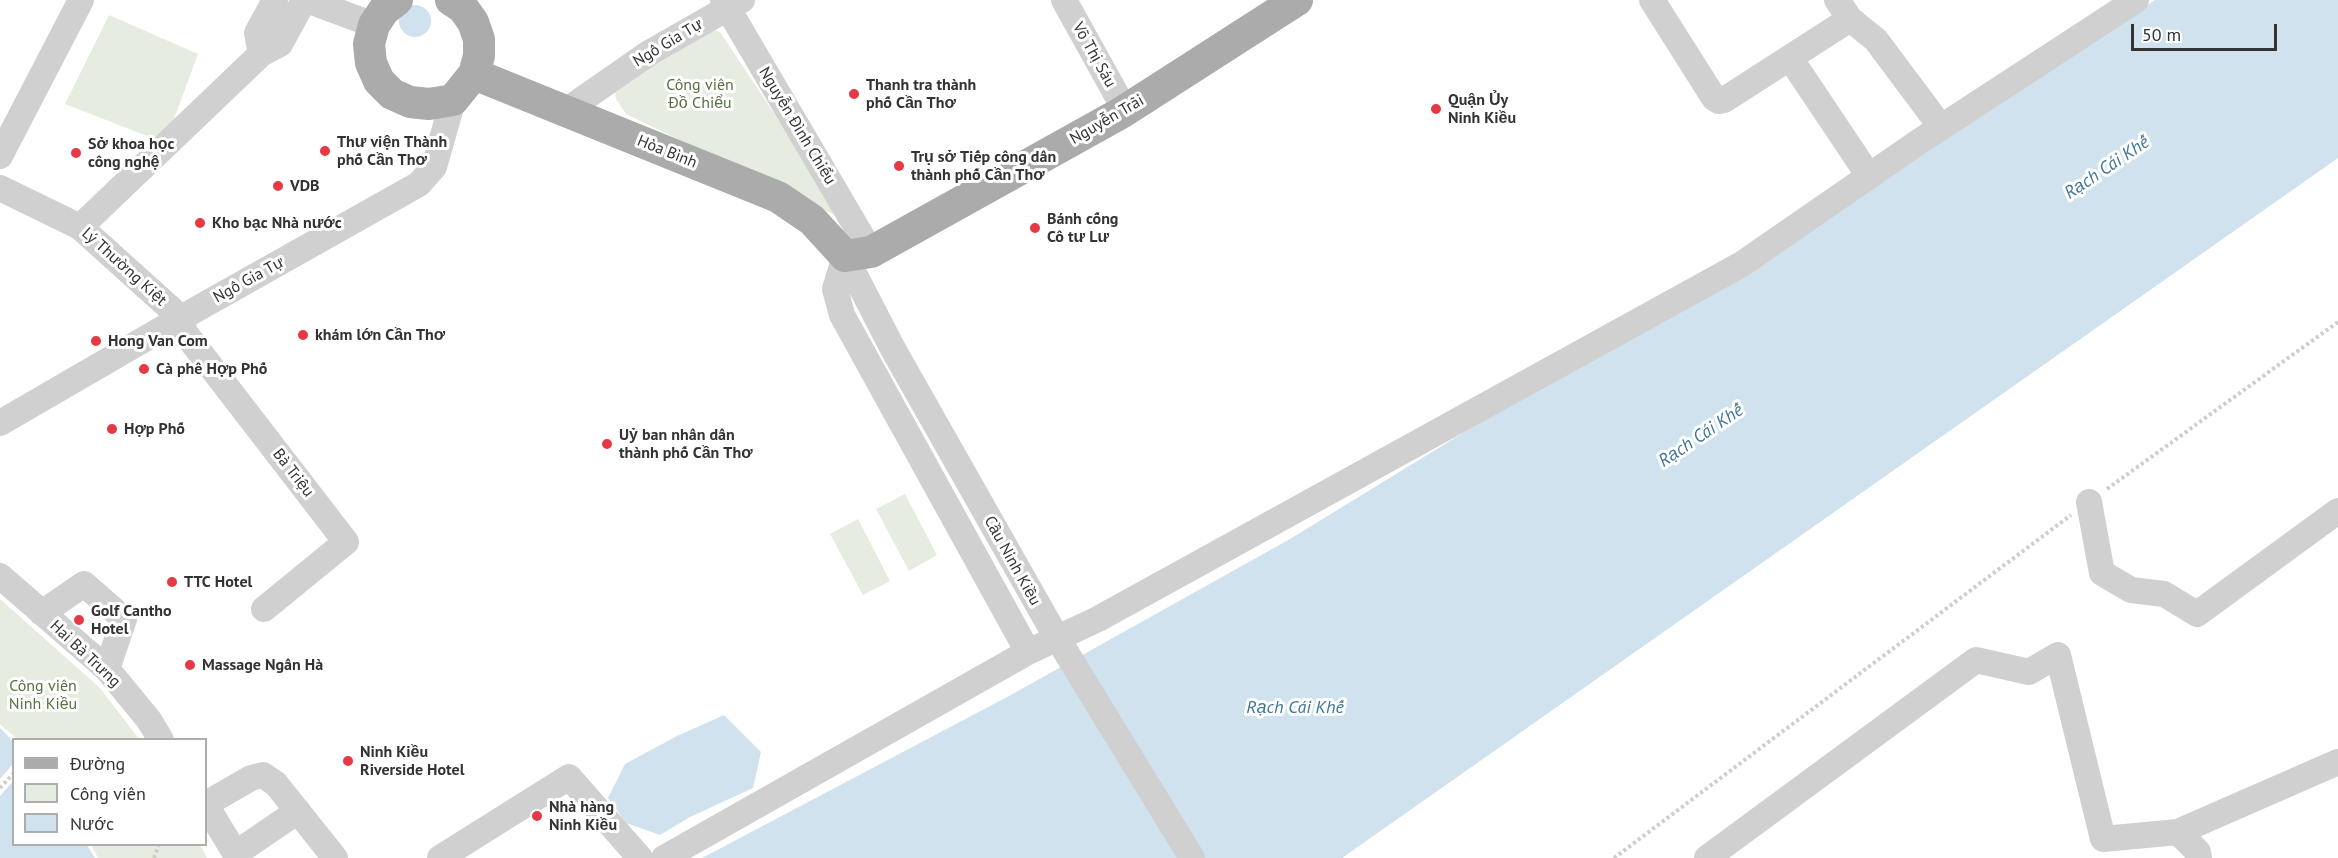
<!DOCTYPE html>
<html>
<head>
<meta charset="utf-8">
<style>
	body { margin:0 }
	#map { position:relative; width:2338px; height:858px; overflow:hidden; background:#fff; font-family:"PT Sans",sans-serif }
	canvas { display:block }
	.legend { position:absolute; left:12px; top:738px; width:195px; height:108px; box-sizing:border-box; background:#fff; border:2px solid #adadad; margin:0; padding:8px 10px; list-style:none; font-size:18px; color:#333 }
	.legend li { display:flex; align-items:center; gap:12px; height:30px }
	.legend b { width:30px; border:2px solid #adadad }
	.scale { position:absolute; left:2131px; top:24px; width:146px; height:27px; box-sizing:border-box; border:3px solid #333; border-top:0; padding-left:8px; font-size:18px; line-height:21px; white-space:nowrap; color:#333; -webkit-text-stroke:4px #fff; paint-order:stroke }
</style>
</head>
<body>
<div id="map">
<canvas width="2338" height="858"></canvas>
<ul class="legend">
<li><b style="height:8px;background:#ababab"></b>Đường</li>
<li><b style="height:16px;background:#e6ecdf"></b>Công viên</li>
<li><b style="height:16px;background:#cfe2ee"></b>Nước</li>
</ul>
<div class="scale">50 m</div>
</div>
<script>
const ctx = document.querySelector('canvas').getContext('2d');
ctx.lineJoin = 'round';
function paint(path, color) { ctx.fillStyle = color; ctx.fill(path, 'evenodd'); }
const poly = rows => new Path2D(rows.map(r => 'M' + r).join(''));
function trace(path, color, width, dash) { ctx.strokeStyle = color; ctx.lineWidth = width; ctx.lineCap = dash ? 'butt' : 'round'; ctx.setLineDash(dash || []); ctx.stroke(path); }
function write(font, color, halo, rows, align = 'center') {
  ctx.font = font + ' "PT Sans",sans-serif'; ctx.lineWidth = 6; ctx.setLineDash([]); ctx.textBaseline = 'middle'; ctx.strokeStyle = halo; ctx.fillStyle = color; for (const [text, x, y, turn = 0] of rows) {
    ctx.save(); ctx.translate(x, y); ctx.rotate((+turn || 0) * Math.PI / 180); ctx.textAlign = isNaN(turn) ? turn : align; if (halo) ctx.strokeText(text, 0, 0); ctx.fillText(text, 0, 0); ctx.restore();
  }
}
paint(poly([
	[109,15,198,54,165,143,65,104],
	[711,29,720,32,845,220,626,114,616,99,614,86],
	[905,494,937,555,909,571,876,509],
	[858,519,890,581,863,595,830,534],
	[0,599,100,688,139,739,17,739,0,724],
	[91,845,200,845,207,858,98,858]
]), '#e6ecdf');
paint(poly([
	[2155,0,2338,0,2338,158,1342,858,702,858,1009,696,1290,539,1954,132],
	'399 21a16 16 0 1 1 32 0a16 16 0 1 1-32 0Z',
	[724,715,761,752,753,788,690,817,660,835,626,823,608,798,625,764,677,736],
	[0,728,13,741,14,844,87,845,95,858,0,858]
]), '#cfe2ee');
paint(poly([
	[13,764,13,781,0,796,0,779]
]), '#fff');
trace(poly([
	[2107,489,2338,322],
	[0,788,14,773],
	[154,858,159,844],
	[1614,858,2071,515]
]), '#cdcdcd', 4, [3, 3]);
trace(poly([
	[307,0,374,25],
	[723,0,871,252],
	[1064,0,1125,110],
	[1652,0,1714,98,1719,101,1724,100,1850,19],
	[1837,0,1850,19,1876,40,1941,127],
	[261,54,257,33,275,0],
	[1790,58,1869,176],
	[567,110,649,53,742,0],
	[0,156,81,0],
	[0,188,80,227,181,318,185,333,346,542,264,609],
	[80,227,261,54,280,44,304,0],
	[845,256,835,289,842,315,1028,652],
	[845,256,893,349],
	[0,423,181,318,419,184,434,167,453,100],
	[2089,502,2102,573,2131,590,2164,594,2197,614,2338,511],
	[0,576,107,669,149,720,161,740],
	[42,613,84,584,124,619,107,669],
	[206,804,251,778,263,775,276,784,335,858],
	[206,805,238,858],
	[2178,832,2338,762],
	[235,854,298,811],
	[440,858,569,777,640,858],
	[664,858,1028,652,1098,619,1742,264,1917,143,2136,0],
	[1707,858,1976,660,2029,672,2058,655,2103,839,2178,832,2198,852,2199,858]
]), '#d0d0d0', 26);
trace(poly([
	[397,0,384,10,374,25,369,44,371,63,379,81,392,94,410,102,429,104,453,100,474,74,479,56,479,39,473,22,463,8,451,0],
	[474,74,778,197,812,220,845,256,871,252,1121,113,1297,0]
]), '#ababab', 32);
trace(poly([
	[893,349,1050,626,1192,858]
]), '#d0d0d0', 26);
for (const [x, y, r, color] of [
	[854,94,6,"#e63946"],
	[1436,109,6,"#e63946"],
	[325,151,6,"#e63946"],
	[76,153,6,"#e63946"],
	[899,166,6,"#e63946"],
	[278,186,6,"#e63946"],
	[200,223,6,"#e63946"],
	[1035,228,6,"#e63946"],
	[303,335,6,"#e63946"],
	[96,341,6,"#e63946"],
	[144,369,6,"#e63946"],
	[112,429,6,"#e63946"],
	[607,444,6,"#e63946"],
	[172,582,6,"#e63946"],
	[79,620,6,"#e63946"],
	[190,665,6,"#e63946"],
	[348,761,6,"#e63946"],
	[537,816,6,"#e63946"]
]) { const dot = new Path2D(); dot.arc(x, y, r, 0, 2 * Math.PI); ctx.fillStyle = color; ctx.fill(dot); trace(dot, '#fff', 2); }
write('16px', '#333', '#fff', [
	["Ngô Gia Tự",668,43,-31],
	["Võ Thị Sáu",1094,55,61],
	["Nguyễn Trãi",1107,120,-30],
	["Nguyễn Đình Chiểu",797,126,59],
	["Hòa Bình",667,152,22],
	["Lý Thường Kiệt",124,267,42],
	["Ngô Gia Tự",249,280,-29],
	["Bà Triệu",293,473,52],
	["Cầu Ninh Kiều",1012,561,61],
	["Hai Bà Trưng",85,654,43]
]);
write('16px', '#56703f', '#fff', [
	["Công viên",700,85],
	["Đồ Chiểu",700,103],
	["Công viên",43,686],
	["Ninh Kiều",43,704]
]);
write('bold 16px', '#333', '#fff', [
	["Thanh tra thành",866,85],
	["phố Cần Thơ",866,103],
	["Quận Ủy",1448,100],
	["Ninh Kiều",1448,118],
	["Thư viện Thành",337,142],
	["phố Cần Thơ",337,160],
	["Sở khoa học",88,144],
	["công nghệ",88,162],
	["Trụ sở Tiếp công dân",911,157],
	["thành phố Cần Thơ",911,175],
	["VDB",290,186],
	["Bánh cống",1047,219],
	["Cô tư Lư",1047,237],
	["Kho bạc Nhà nước",212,223],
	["khám lớn Cần Thơ",315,335],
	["Hong Van Com",108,341],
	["Cà phê Hợp Phố",156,369],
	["Hợp Phố",124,429],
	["Uỷ ban nhân dân",619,435],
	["thành phố Cần Thơ",619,453],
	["TTC Hotel",184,582],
	["Golf Cantho",91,611],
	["Hotel",91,629],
	["Massage Ngân Hà",202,665],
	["Ninh Kiều",360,752],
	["Riverside Hotel",360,770],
	["Nhà hàng",549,807],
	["Ninh Kiều",549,825]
], 'left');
write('italic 18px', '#3f7597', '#fff', [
	["Rạch Cái Khế",2107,168,-34],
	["Rạch Cái Khế",1701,436,-34],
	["Rạch Cái Khế",1295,708]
]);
</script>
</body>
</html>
